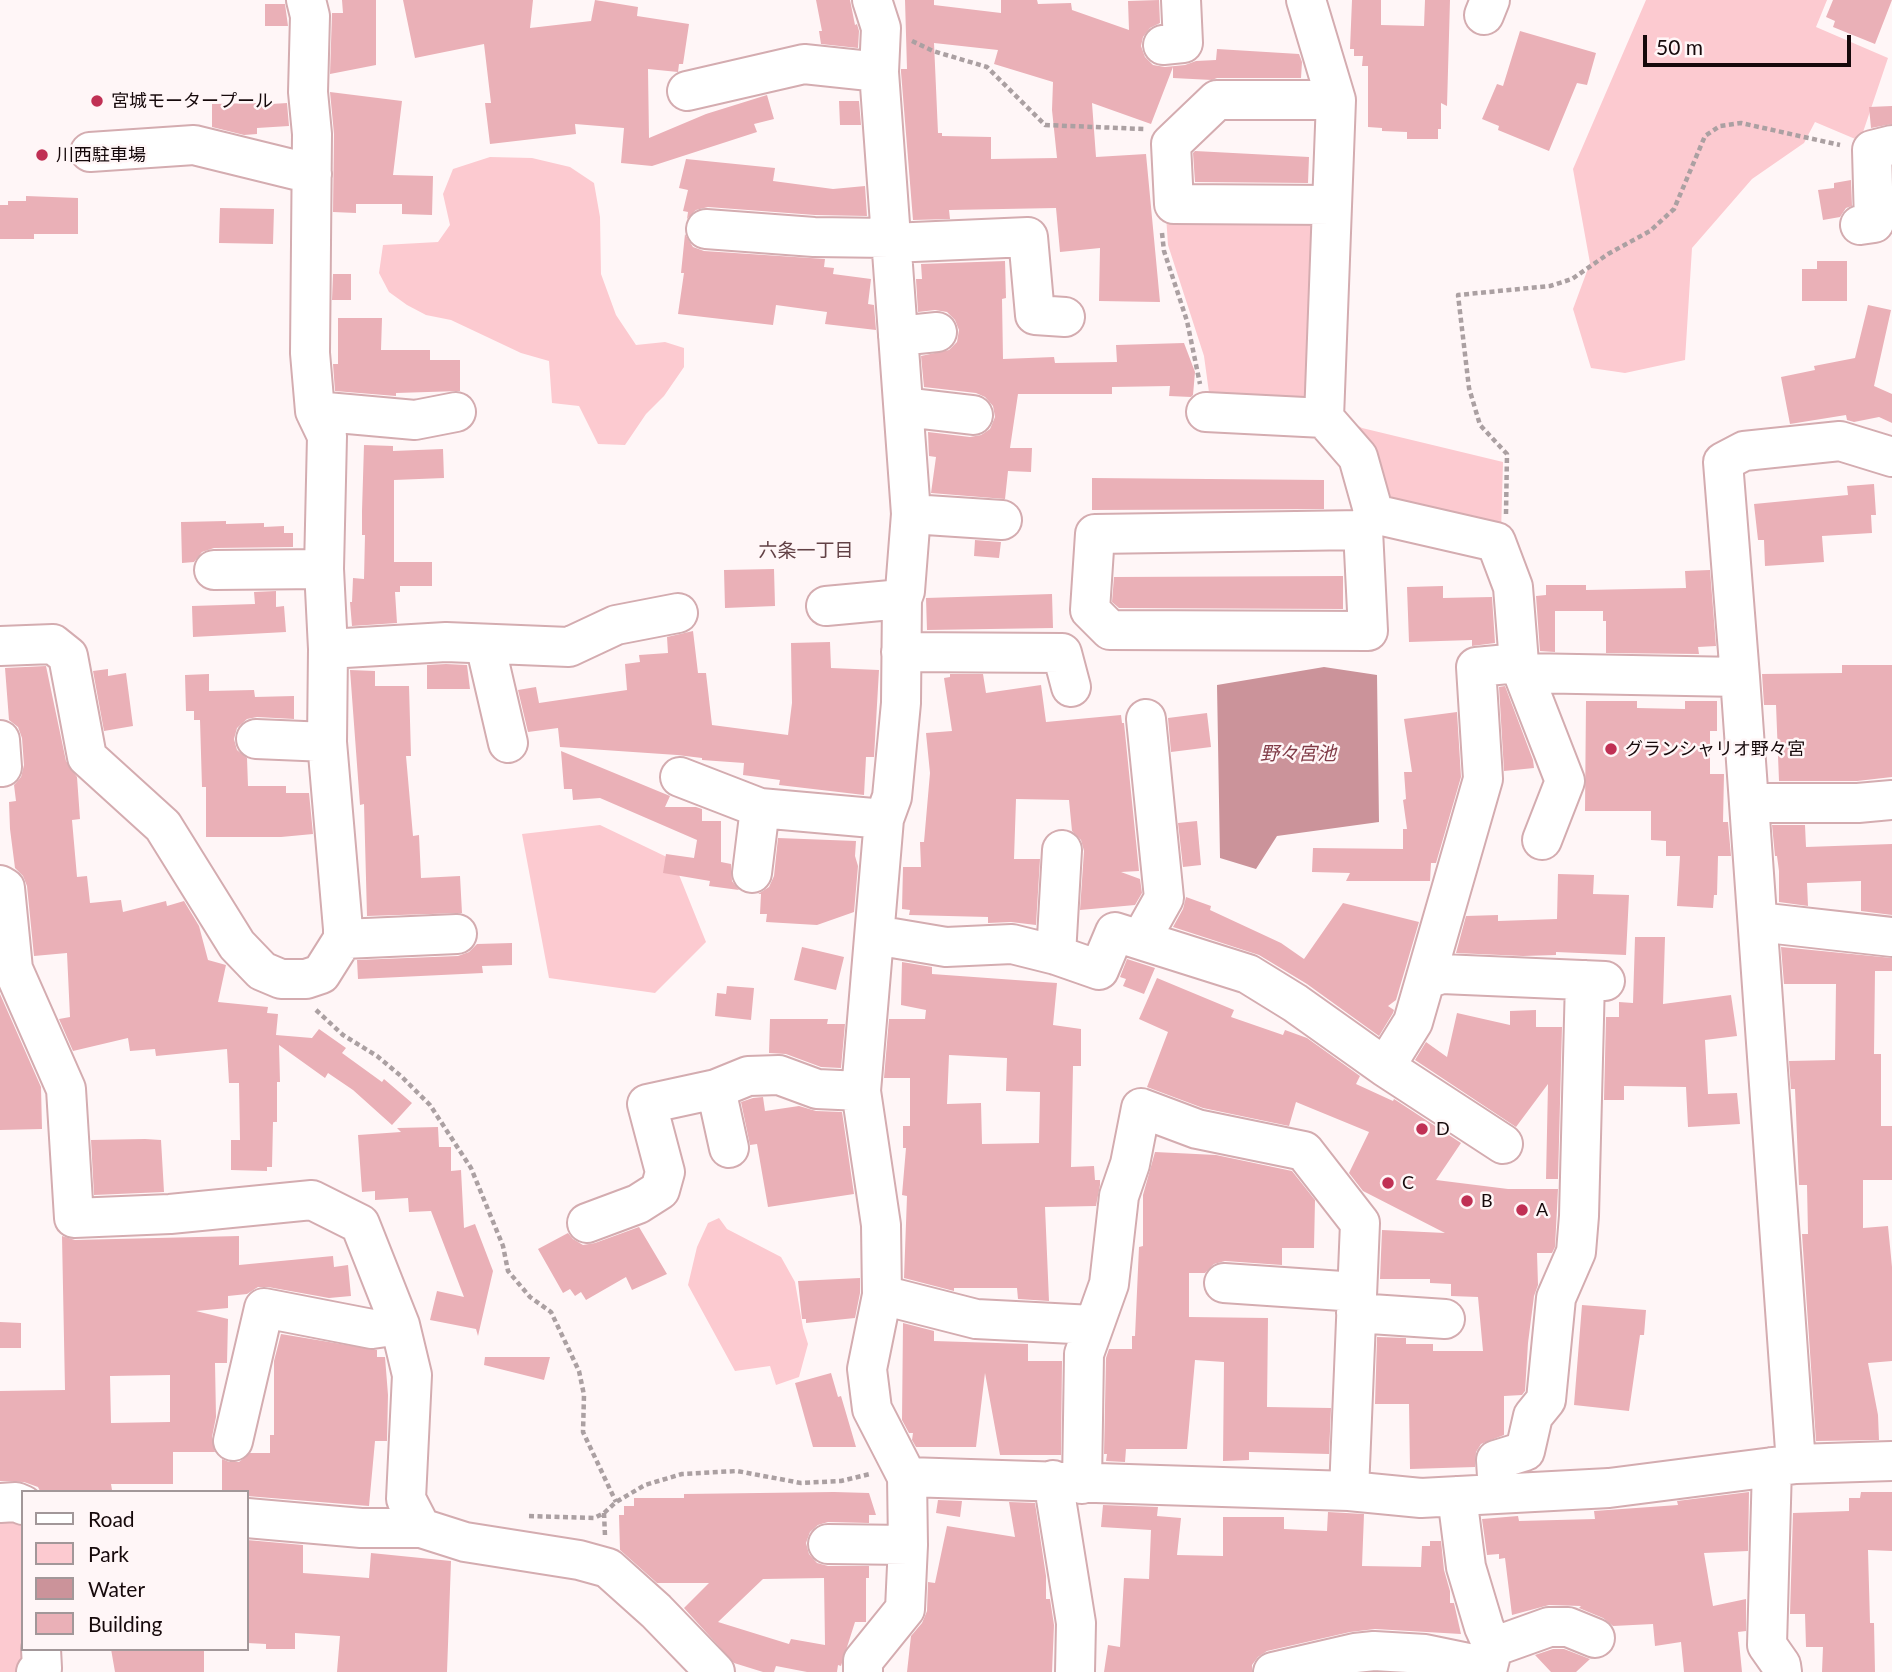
<!DOCTYPE html>
<html>
<head>
<meta charset="utf-8">
<style>
	body { margin:0 }
	#map { position:relative; width:1892px; height:1672px; overflow:hidden; background:#fff6f7; font-family:Lato,sans-serif }
	canvas { display:block }
	.legend { position:absolute; left:21px; top:1490px; width:228px; height:161px; box-sizing:border-box; background:#fff6f7; border:2px solid #a29799; margin:0; padding:9px 12px; list-style:none; font-size:21px; color:#16090b }
	.legend li { display:flex; align-items:center; gap:14px; height:35px }
	.legend b { width:35px; border:2px solid #a29799 }
	.scale { position:absolute; left:1643px; top:35px; width:208px; height:32px; box-sizing:border-box; border:4px solid #16090b; border-top:0; padding-left:9px; font-size:21px; line-height:24px; white-space:nowrap; color:#16090b; -webkit-text-stroke:5px #fff6f7; paint-order:stroke }
</style>
</head>
<body>
<div id="map">
<canvas width="1892" height="1672"></canvas>
<ul class="legend">
<li><b style="height:9px;background:#fff"></b>Road</li>
<li><b style="height:19px;background:#fccad0"></b>Park</li>
<li><b style="height:19px;background:#cb939a"></b>Water</li>
<li><b style="height:19px;background:#eab0b7"></b>Building</li>
</ul>
<div class="scale">50 m</div>
</div>
<script>
const ctx = document.querySelector('canvas').getContext('2d');
ctx.lineJoin = 'round';
function paint(path, color) { ctx.fillStyle = color; ctx.fill(path, 'evenodd'); }
const poly = rows => new Path2D(rows.map(r => 'M' + r).join(''));
function trace(path, color, width, dash) { ctx.strokeStyle = color; ctx.lineWidth = width; ctx.lineCap = dash ? 'butt' : 'round'; ctx.setLineDash(dash || []); ctx.stroke(path); }
function write(font, color, halo, rows, align = 'center') {
  ctx.font = font + ' Lato,"Noto Sans JP",sans-serif'; ctx.lineWidth = 5; ctx.setLineDash([]); ctx.textBaseline = 'middle'; ctx.strokeStyle = halo; ctx.fillStyle = color; for (const [text, x, y, turn = 0] of rows) {
    ctx.save(); ctx.translate(x, y); ctx.rotate((+turn || 0) * Math.PI / 180); ctx.textAlign = isNaN(turn) ? turn : align; if (halo) ctx.strokeText(text, 0, 0); ctx.fillText(text, 0, 0); ctx.restore();
  }
}
paint(poly([
	[1646,0,1827,0,1816,27,1888,58,1860,141,1815,122,1804,143,1752,179,1692,248,1685,360,1625,373,1591,368,1573,309,1590,263,1573,169],
	[490,157,532,158,570,167,594,183,600,217,601,274,616,315,636,345,665,342,684,348,684,367,664,396,646,414,625,445,598,444,579,406,552,403,549,361,521,353,451,320,426,315,407,305,389,292,379,273,383,245,438,242,450,225,443,194,453,169],
	[1166,215,1321,222,1312,401,1210,400,1204,356,1168,245],
	[1341,416,1362,428,1503,462,1501,534,1383,506],
	[600,825,673,860,706,942,655,993,549,978,522,834],
	[719,1218,727,1229,781,1257,795,1282,803,1328,808,1344,799,1377,776,1385,770,1366,735,1371,688,1285,697,1247,708,1223],
	[0,1505,23,1507,23,1649,33,1672,0,1672]
]), '#fccad0');
paint(poly([
	[1324,667,1377,675,1379,822,1277,836,1256,869,1220,858,1217,685]
]), '#cb939a');
paint(poly([
	[342,0,376,0,376,65,330,74,332,13,343,13],
	[403,0,533,0,530,28,591,21,595,0,638,7,637,16,689,24,683,64,679,64,678,72,648,69,649,138,706,114,767,95,774,119,754,124,757,132,652,166,621,163,624,128,575,124,576,134,490,144,485,103,491,103,484,44,415,58],
	[816,0,850,0,855,25,857,24,859,31,858,48,821,44,819,31,822,31],
	[905,0,934,0,934,5,1001,13,1001,0,1037,0,1038,4,1071,3,1072,10,1129,30,1128,1,1159,0,1160,23,1150,28,1143,37,1141,46,1145,57,1153,65,1165,67,1185,65,1196,61,1216,60,1217,49,1299,54,1302,62,1301,78,1217,78,1212,80,1173,78,1173,67,1151,124,1092,103,1096,157,1146,154,1160,302,1099,301,1100,248,1060,252,1056,208,949,210,950,219,913,220,901,72,901,69,907,69],
	[934,43,998,50,994,64,1053,82,1052,110,1057,158,991,159,991,137,942,136,942,133,938,133],
	[1352,0,1381,0,1381,25,1424,26,1425,0,1450,0,1447,106,1441,103,1441,129,1438,129,1438,139,1407,139,1407,132,1382,131,1382,128,1368,127,1368,66,1362,66,1363,56,1354,56,1354,49,1350,49],
	[1833,0,1892,0,1875,44,1833,27,1835,21,1826,17],
	[265,4,285,4,288,26,265,26],
	[1520,31,1596,53,1587,85,1577,83,1549,151,1498,130,1499,126,1482,119,1497,84,1503,86],
	[330,92,402,101,393,175,433,176,432,215,402,214,402,204,356,204,356,213,333,212,334,134],
	[839,101,859,101,861,125,840,125],
	[256,103,256,105,287,103,289,126,257,128,257,134,244,135,212,127,212,104],
	[1892,106,1892,124,1871,128,1869,107],
	[1195,151,1309,157,1308,183,1195,182,1193,153],
	[686,159,775,168,773,181,833,189,865,186,867,216,815,215,708,207,696,210,687,219,688,212,683,211,688,190,679,188],
	[1851,180,1852,206,1846,208,1840,217,1823,220,1818,190,1834,188,1834,183],
	[26,196,78,198,78,234,34,234,34,239,0,239,0,205,8,205,8,201,26,201],
	[220,208,274,209,273,244,219,243],
	[685,234,693,247,704,251,825,259,824,267,834,268,833,274,871,279,868,304,874,305,876,330,825,324,827,312,776,305,773,325,678,314,684,273,681,273],
	[1005,261,1006,298,1002,299,1003,359,1054,357,1055,363,1117,362,1116,345,1184,343,1195,372,1193,395,1191,397,1169,396,1170,386,1112,387,1112,394,1018,394,1010,448,1032,448,1031,472,1008,471,1005,499,931,493,936,457,929,456,928,432,970,437,981,435,990,429,995,417,993,406,985,397,976,393,924,387,921,356,949,350,957,342,959,330,955,320,947,312,935,310,918,312,916,279,922,279,921,264],
	[1817,261,1847,261,1847,301,1802,301,1802,269,1817,269],
	[333,274,351,274,351,300,332,300],
	[1868,305,1891,310,1874,386,1892,394,1892,423,1879,417,1854,422,1847,420,1846,415,1790,424,1781,377,1815,370,1814,366,1855,358],
	[338,318,382,318,381,350,430,350,430,360,460,360,460,391,396,393,396,396,335,391,333,364,338,364],
	[364,445,393,446,393,451,443,449,444,478,394,480,394,562,432,562,432,586,400,586,400,592,395,592,397,623,352,626,350,602,352,602,353,578,364,579,365,535,362,535,362,511],
	[1092,478,1324,480,1324,509,1092,510],
	[1874,484,1876,515,1871,515,1872,533,1822,536,1824,562,1765,566,1764,540,1758,540,1754,504,1848,495,1847,486],
	[226,521,226,524,264,523,264,527,284,526,284,533,293,533,293,547,214,548,202,552,194,562,182,563,181,522],
	[975,540,1001,542,999,558,974,556],
	[774,569,775,606,725,608,724,570],
	[1710,570,1716,646,1698,647,1699,654,1606,653,1606,621,1603,621,1603,611,1555,611,1555,652,1540,651,1536,596,1546,595,1546,585,1586,585,1586,590,1686,588,1685,571],
	[1343,576,1343,609,1119,608,1112,602,1114,577],
	[1443,586,1443,598,1492,597,1495,643,1472,646,1472,640,1409,642,1407,587],
	[276,591,276,607,284,606,286,632,193,637,192,606,255,604,254,592],
	[1052,594,1053,628,927,630,926,598],
	[693,631,698,673,706,673,712,725,788,735,792,703,791,643,830,642,831,668,879,670,874,757,866,757,864,795,779,785,780,780,743,775,744,763,702,760,702,758,677,755,560,747,558,728,528,732,518,690,536,687,539,703,627,690,625,664,640,662,639,655,668,653,667,637],
	[446,664,467,665,470,689,427,689,427,665],
	[1842,665,1892,665,1892,777,1857,781,1779,781,1776,705,1764,705,1762,674,1842,673],
	[46,666,66,761,77,777,80,819,72,820,77,877,87,876,90,903,121,900,123,912,166,901,167,906,184,901,199,926,208,960,226,965,218,1002,268,1007,267,1013,278,1014,276,1035,312,1038,319,1029,346,1048,342,1053,382,1082,384,1079,412,1103,392,1125,353,1090,328,1073,325,1078,279,1045,280,1082,277,1082,277,1122,273,1122,272,1167,267,1167,267,1171,231,1170,231,1140,240,1140,239,1083,229,1083,227,1049,156,1056,155,1049,130,1051,128,1038,73,1051,59,1019,70,1017,67,953,34,956,27,886,23,876,15,868,10,829,9,802,16,801,14,785,21,777,24,765,22,738,18,727,9,720,5,668],
	[108,669,108,676,126,673,133,726,104,731,93,671],
	[350,670,375,671,375,686,409,686,411,756,406,756,413,836,419,835,421,878,460,876,462,913,367,916,364,804,360,805],
	[209,674,209,691,254,690,255,697,294,696,294,719,257,717,247,719,237,728,234,739,237,750,247,758,248,786,286,786,286,793,309,793,313,834,281,837,206,837,206,787,202,787,200,720,194,720,194,711,186,711,185,675],
	[950,674,983,674,986,693,1041,685,1046,722,1121,715,1122,723,1124,723,1139,871,1121,872,1140,879,1142,893,1135,905,1080,910,1084,851,1081,840,1072,831,1069,800,1016,799,1014,859,1040,859,1036,925,1011,922,988,923,988,917,909,915,910,910,902,909,903,867,921,867,920,842,924,842,930,773,926,733,952,731,944,678,950,677],
	[1505,686,1533,760,1534,768,1504,771,1499,687],
	[1586,701,1637,701,1637,708,1685,709,1685,701,1717,701,1717,731,1710,731,1710,774,1724,774,1723,822,1728,822,1731,856,1718,856,1717,895,1714,895,1713,908,1677,906,1680,856,1666,856,1666,841,1651,840,1651,811,1585,811],
	[1457,712,1461,777,1436,863,1431,863,1430,881,1346,881,1350,873,1312,872,1313,848,1403,849,1403,829,1407,829,1403,800,1406,799,1404,772,1412,772,1404,719],
	[1207,713,1211,747,1171,752,1168,718],
	[561,751,670,796,665,807,696,807,702,809,702,821,721,821,721,862,731,864,732,881,739,890,709,886,710,881,663,873,666,854,694,858,697,840,600,798,573,800,572,789,564,789],
	[1197,821,1201,865,1183,867,1178,823],
	[1772,825,1805,825,1806,847,1892,844,1892,915,1861,911,1861,881,1807,883,1808,906,1779,902,1779,871,1777,856,1775,856],
	[778,838,856,841,855,856,858,866,854,912,817,925,766,922,767,914,760,914,761,894,758,894,769,887,774,876],
	[1558,874,1594,875,1593,894,1629,895,1626,955,1556,952,1556,955,1523,956,1456,953,1466,916,1498,915,1498,921,1557,919],
	[1186,897,1211,906,1210,910,1281,943,1304,959,1343,903,1419,922,1396,1000,1388,1006,1394,1010,1393,1013,1379,1036,1307,984,1259,955,1173,927,1183,909],
	[1635,937,1665,937,1663,1004,1731,995,1737,1036,1705,1040,1708,1094,1737,1093,1740,1124,1688,1127,1686,1087,1624,1086,1624,1100,1604,1100,1606,1017,1619,1017,1619,1002,1633,1003],
	[512,943,512,965,482,966,483,973,358,979,357,960,458,956,469,952,477,944],
	[802,947,844,957,836,990,794,980],
	[1781,947,1892,958,1892,971,1875,971,1874,1054,1881,1054,1881,1126,1892,1126,1892,1180,1863,1180,1863,1228,1888,1226,1892,1267,1892,1361,1868,1363,1878,1415,1879,1440,1816,1441,1802,1234,1808,1234,1807,1185,1799,1185,1795,1089,1791,1089,1789,1061,1835,1060,1836,984,1784,984],
	[1127,959,1155,968,1144,994,1123,986,1126,979,1120,977],
	[902,962,932,967,932,974,1057,983,1053,1025,1081,1029,1081,1066,1073,1066,1071,1167,1094,1166,1095,1180,1100,1180,1100,1185,1096,1206,1045,1207,1049,1301,1018,1299,1017,1288,954,1288,954,1291,904,1278,907,1196,902,1195,906,1148,903,1148,903,1126,910,1126,910,1078,884,1078,889,1019,925,1019,926,1010,901,1005],
	[949,1055,1007,1058,1006,1091,1040,1092,1039,1143,982,1144,981,1103,947,1104],
	[1157,978,1234,1010,1231,1017,1283,1035,1285,1030,1307,1038,1360,1076,1356,1084,1393,1101,1394,1099,1461,1143,1436,1180,1508,1189,1558,1189,1555,1247,1552,1253,1537,1253,1538,1285,1534,1296,1528,1343,1525,1391,1522,1395,1504,1396,1504,1435,1481,1444,1476,1452,1475,1467,1410,1469,1409,1404,1375,1404,1377,1337,1406,1338,1406,1344,1433,1344,1433,1351,1483,1351,1478,1297,1451,1296,1451,1284,1430,1283,1430,1279,1380,1279,1382,1230,1445,1233,1363,1191,1349,1173,1369,1132,1296,1102,1289,1126,1203,1108,1147,1087,1168,1032,1139,1019],
	[727,986,754,988,751,1020,715,1016,717,993,726,994],
	[0,994,41,1087,42,1129,0,1130],
	[1536,1010,1536,1027,1562,1027,1558,1179,1546,1179,1548,1084,1516,1127,1415,1060,1426,1042,1447,1057,1457,1013,1510,1025,1510,1011],
	[770,1019,828,1019,827,1024,845,1024,841,1068,821,1067,786,1054,769,1053],
	[763,1097,765,1111,799,1106,816,1111,842,1112,854,1194,768,1207,757,1144,750,1145,741,1102,753,1098],
	[438,1127,439,1147,451,1147,451,1171,461,1170,464,1228,475,1224,493,1271,478,1336,476,1329,430,1320,437,1291,464,1297,431,1211,409,1212,408,1198,375,1200,375,1191,362,1192,358,1135,401,1132,397,1128],
	[145,1139,161,1140,164,1192,94,1195,91,1140],
	[1155,1152,1216,1155,1292,1171,1315,1200,1314,1248,1282,1248,1282,1265,1225,1261,1214,1264,1205,1273,1189,1273,1189,1317,1268,1318,1267,1407,1331,1408,1329,1454,1249,1452,1249,1460,1223,1461,1224,1362,1195,1360,1187,1449,1126,1449,1125,1462,1106,1461,1107,1454,1104,1454,1106,1358,1109,1349,1132,1349,1132,1336,1135,1336,1139,1247,1143,1246,1143,1195],
	[639,1227,667,1274,632,1290,626,1277,586,1300,581,1292,575,1296,570,1289,563,1293,538,1249,568,1233,573,1239,583,1245,595,1243],
	[62,1236,75,1240,239,1236,239,1265,333,1256,334,1267,348,1265,351,1296,329,1298,268,1287,258,1287,247,1294,228,1296,228,1308,196,1311,228,1319,227,1363,215,1363,216,1417,212,1437,215,1452,173,1452,173,1484,111,1484,112,1490,40,1491,38,1487,24,1482,0,1481,0,1391,65,1390],
	[170,1375,170,1422,111,1423,110,1376],
	[860,1278,860,1293,855,1318,806,1323,806,1319,802,1319,798,1281],
	[1582,1305,1646,1310,1644,1335,1640,1335,1629,1411,1574,1405],
	[0,1322,21,1323,21,1348,0,1348],
	[903,1323,934,1331,934,1341,1028,1344,1028,1361,1062,1361,1061,1455,1000,1455,985,1373,976,1447,916,1447,912,1440,913,1433,909,1433,902,1420],
	[281,1334,377,1350,377,1357,385,1357,388,1395,387,1441,375,1441,369,1506,247,1496,247,1492,222,1492,222,1459,229,1462,239,1462,250,1453,270,1453,270,1435,274,1435,274,1361],
	[485,1357,550,1357,544,1380,484,1365],
	[831,1373,838,1397,841,1396,856,1447,813,1447,795,1383],
	[834,1492,869,1493,876,1515,869,1515,869,1523,828,1522,818,1525,810,1532,806,1543,809,1554,817,1563,828,1566,869,1566,869,1578,866,1578,866,1622,855,1622,841,1666,838,1665,837,1672,807,1672,776,1666,774,1672,763,1672,734,1663,684,1608,709,1583,657,1583,620,1550,619,1515,624,1515,624,1506,634,1506,634,1498,684,1498,684,1494],
	[824,1578,825,1645,791,1639,789,1644,718,1622,763,1579],
	[1749,1492,1748,1551,1704,1553,1713,1606,1746,1599,1746,1631,1738,1632,1742,1672,1684,1672,1681,1642,1655,1646,1653,1624,1613,1626,1603,1618,1579,1608,1581,1606,1549,1605,1512,1615,1505,1558,1499,1559,1499,1554,1487,1555,1482,1519,1518,1516,1519,1521,1595,1519,1594,1511,1678,1505,1677,1501],
	[1861,1492,1892,1492,1892,1551,1868,1550,1870,1623,1874,1623,1875,1672,1822,1672,1823,1647,1806,1647,1805,1614,1790,1614,1793,1513,1849,1511,1849,1498,1860,1498],
	[938,1500,962,1501,960,1517,936,1513],
	[1009,1502,1035,1503,1046,1576,1046,1599,1050,1599,1054,1625,1052,1672,907,1672,911,1636,922,1623,927,1611,928,1582,935,1583,947,1526,1015,1537],
	[1103,1505,1158,1507,1157,1516,1181,1518,1177,1555,1223,1556,1223,1517,1284,1517,1284,1529,1327,1531,1328,1512,1364,1514,1362,1566,1421,1567,1422,1546,1430,1546,1430,1541,1441,1541,1444,1570,1450,1591,1450,1603,1454,1603,1461,1634,1375,1629,1350,1632,1267,1651,1258,1657,1252,1665,1252,1672,1104,1672,1108,1645,1120,1647,1124,1578,1149,1579,1151,1530,1101,1527],
	[247,1540,303,1545,303,1573,369,1578,371,1553,451,1561,447,1672,337,1672,340,1636,295,1633,295,1649,266,1649,266,1644,247,1643],
	[111,1649,204,1649,204,1672,115,1672],
	[1553,1649,1564,1649,1590,1659,1576,1672,1551,1672,1535,1655]
]), '#eab0b7');
const minor = poly([
	[1306,0,1336,100,1324,418,1358,457,1374,514],
	[1484,15,1490,0],
	[1163,45,1183,43,1181,0],
	[687,91,804,64,879,72],
	[90,152,194,145,312,174],
	[1332,205,1174,204,1171,144,1217,100,1336,100],
	[1860,225,1874,223,1872,150,1892,145],
	[706,229,814,237,889,238],
	[891,243,1028,237,1035,315,1065,317],
	[898,336,937,332],
	[904,407,973,415],
	[315,411,415,420,456,412],
	[1206,412,1324,418],
	[911,514,1002,520],
	[1374,514,1496,542,1513,587,1519,663,1565,781,1542,840],
	[1363,530,1095,534,1090,610,1110,630,1368,631,1363,530,1374,514],
	[214,570,324,569],
	[826,606,902,599],
	[485,644,508,743],
	[0,646,53,644,68,656,87,757,163,826,237,945,262,971,281,979,306,979,321,974,343,939,343,929,327,742,328,649,324,569,327,436,315,411,310,353,312,134,308,92,310,16,306,0],
	[328,649,446,642,569,647,616,625,678,613],
	[901,652,1062,653,1071,687],
	[1523,673,1740,677,1796,1464],
	[1740,677,1723,462,1744,451,1840,441,1892,457],
	[256,739,327,742],
	[0,740,2,767],
	[680,777,760,808,884,819],
	[1750,803,1858,803,1892,800],
	[752,873,760,808],
	[0,885,5,888,13,969,66,1089,74,1218,170,1214,312,1200,360,1224,400,1325,412,1375,406,1499,421,1528,465,1542,579,1560,608,1568,656,1611,715,1672],
	[1758,922,1892,937],
	[875,935,946,947,1012,944,1056,955,1099,970,1115,932,1248,974,1295,1003,1385,1067,1503,1144],
	[343,939,457,934],
	[1141,939,1164,898,1146,719],
	[1056,955,1062,850],
	[1426,979,1442,974,1605,981],
	[1385,1067,1413,1022,1483,779,1476,667,1519,663],
	[716,1089,729,1148],
	[587,1223,638,1204,660,1190,665,1172,647,1104,716,1089,748,1076,779,1075,817,1089,861,1091],
	[1224,1283,1357,1292],
	[882,1295,976,1319,1093,1325],
	[1356,1313,1445,1319],
	[233,1441,264,1308,372,1329,400,1325],
	[1772,1467,1767,1645,1781,1665,1782,1672],
	[907,1477,1349,1491,1421,1498,1609,1488,1796,1464,1892,1461],
	[1053,1480,1076,1623,1075,1672],
	[1082,1484,1084,1354,1109,1284,1119,1196,1130,1164,1141,1108,1197,1129,1304,1151,1360,1223,1349,1491],
	[1498,1493,1496,1460,1525,1451,1533,1416,1546,1400,1556,1298,1576,1252,1579,1216,1585,980],
	[1457,1496,1466,1567,1484,1627,1493,1647],
	[0,1503,16,1502,23,1505],
	[247,1518,361,1528,421,1528],
	[828,1544,908,1545],
	[36,1672,42,1668,41,1649],
	[863,1672,863,1661,905,1609,908,1545,907,1477,872,1409,867,1369,882,1295,881,1225,861,1091,884,819,892,797,901,703,902,599,905,591,911,514,879,72,881,28,872,0],
	[1273,1672,1355,1653,1374,1651,1425,1654,1488,1667,1493,1647,1549,1627,1568,1627,1595,1638]
]);
trace(minor, '#d4acb0', 42);
trace(poly([
	[912,41,933,51,987,67,1045,125,1144,129],
	[1162,233,1164,251,1187,321,1200,384],
	[1506,514,1507,454,1480,425,1469,388,1458,295,1550,286,1572,279,1608,254,1650,231,1674,209,1705,136,1720,126,1741,123,1840,145],
	[316,1010,343,1035,377,1056,401,1076,430,1105,471,1168,503,1246,508,1271,530,1297,551,1312,579,1371,584,1395,583,1432,616,1502],
	[604,1513,605,1536],
	[529,1516,594,1518,604,1513,616,1502,645,1485,682,1474,737,1471,801,1483,841,1481,870,1474]
]), '#aba0a2', 4.5, [5, 3.5]);
trace(minor, '#fff', 38);
for (const [x, y, r, color] of [
	[97,101,7,"#c03054"],
	[42,155,7,"#c03054"],
	[1611,749,7,"#c03054"],
	[1422,1129,7,"#c03054"],
	[1388,1183,7,"#c03054"],
	[1467,1201,7,"#c03054"],
	[1522,1210,7,"#c03054"]
]) { const dot = new Path2D(); dot.arc(x, y, r, 0, 2 * Math.PI); ctx.fillStyle = color; ctx.fill(dot); trace(dot, '#fff6f7', 2.5); }
write('18px', '#16090b', '#fff6f7', [
	["宮城モータープール",111,101],
	["川西駐車場",56,155],
	["グランシャリオ野々宮",1625,749],
	["D",1436,1129],
	["C",1402,1183],
	["B",1481,1201],
	["A",1536,1210]
], 'left');
write('19px', '#624145', '#fff6f7', [
	["六条一丁目",806,551]
]);
write('italic 19px', '#813b47', '#fff6f7', [
	["野々宮池",1298,754]
]);
</script>
</body>
</html>
